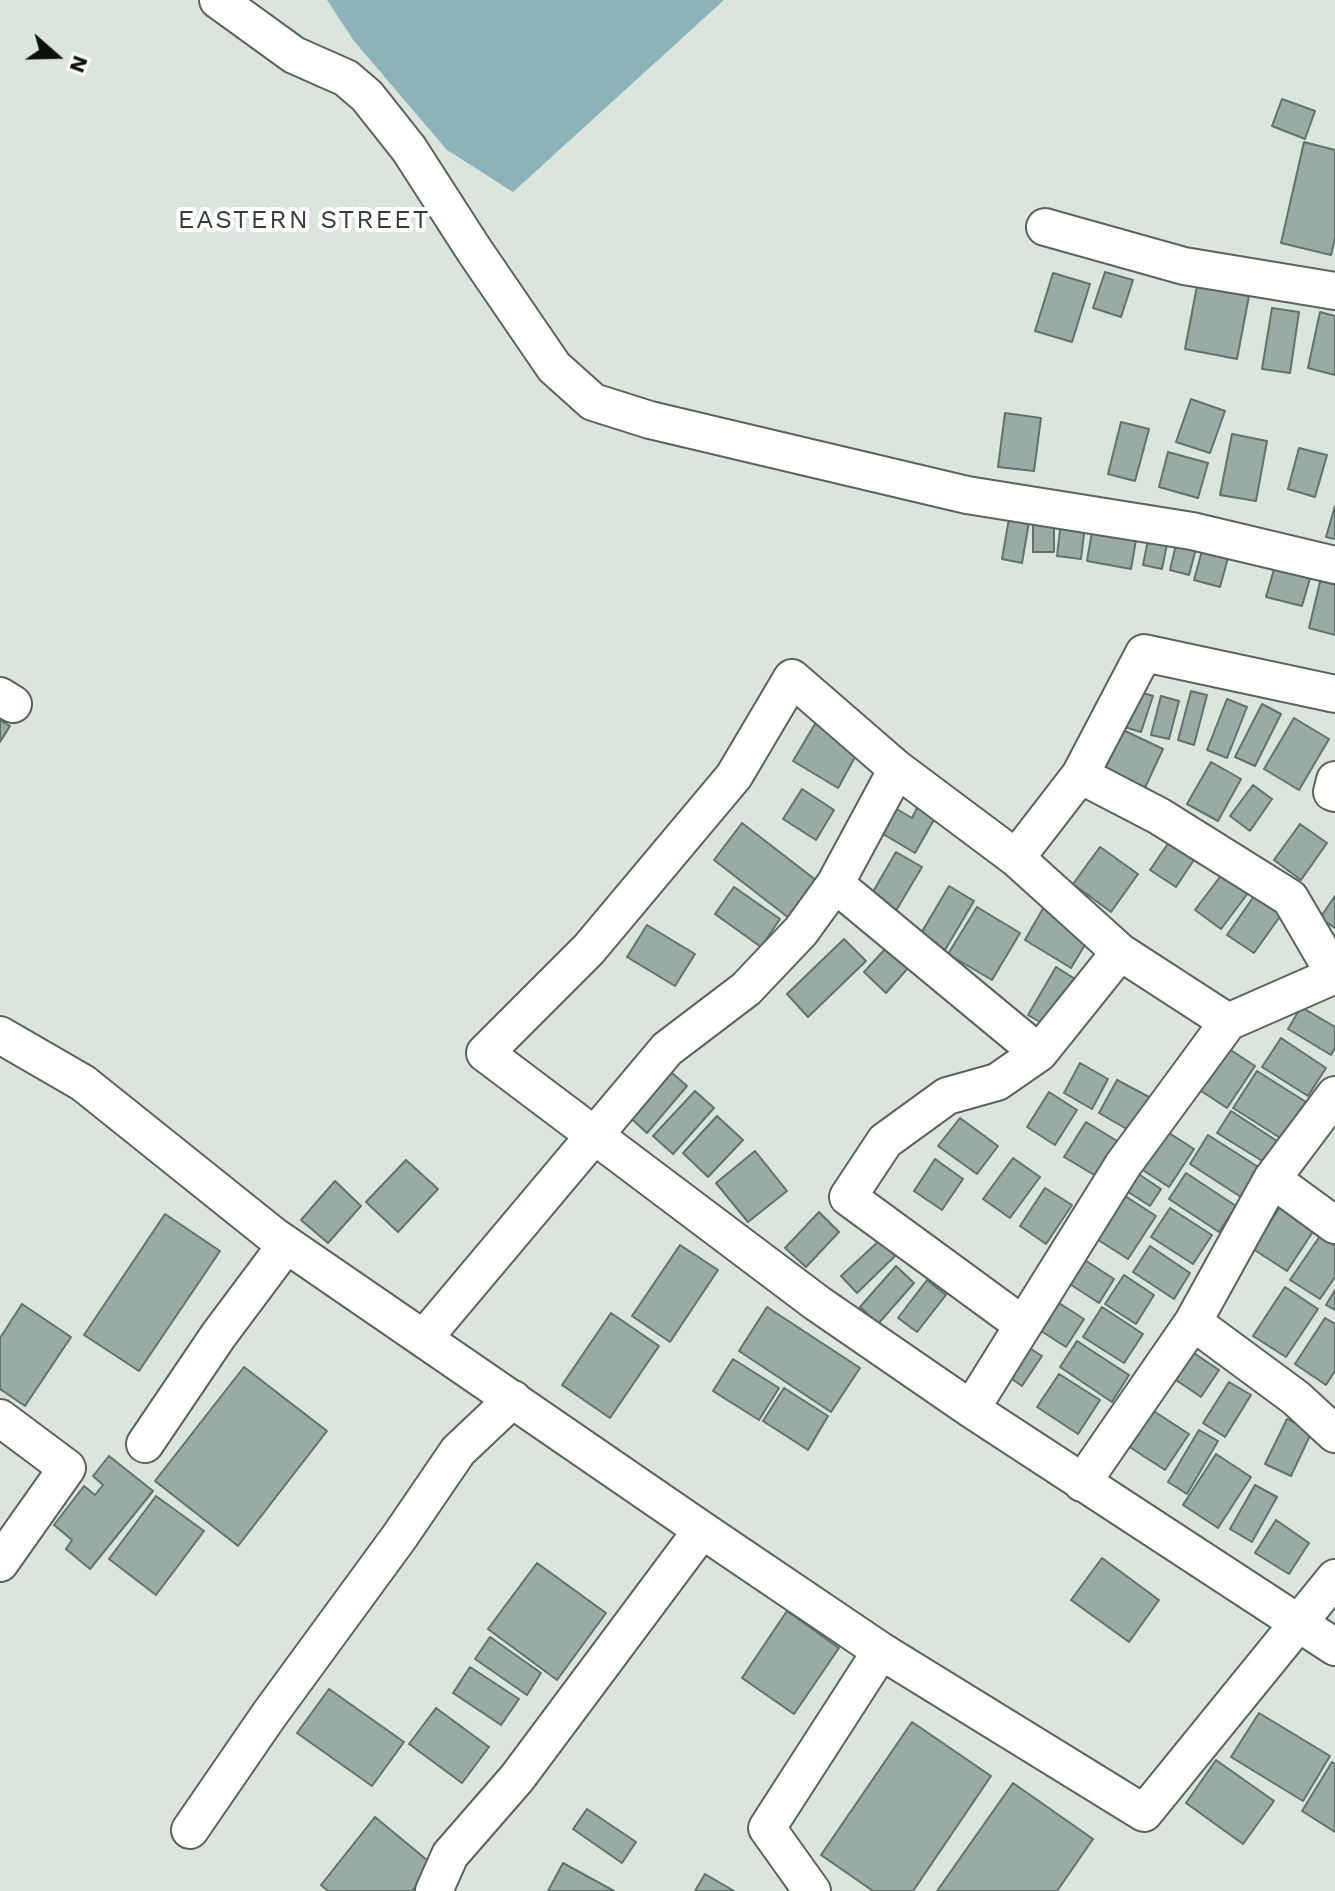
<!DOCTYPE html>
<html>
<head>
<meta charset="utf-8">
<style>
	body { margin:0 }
	#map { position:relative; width:1335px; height:1891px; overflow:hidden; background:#dae5db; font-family:"Work Sans",sans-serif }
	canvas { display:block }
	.north { position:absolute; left:16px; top:16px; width:80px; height:80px; -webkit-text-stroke:6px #fff; paint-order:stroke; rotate:110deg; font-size:22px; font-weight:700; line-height:32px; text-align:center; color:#0c100c }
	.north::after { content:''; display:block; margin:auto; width:28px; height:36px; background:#0c100c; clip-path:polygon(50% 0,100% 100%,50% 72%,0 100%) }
</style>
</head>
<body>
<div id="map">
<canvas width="1335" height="1891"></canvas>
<div class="north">N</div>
</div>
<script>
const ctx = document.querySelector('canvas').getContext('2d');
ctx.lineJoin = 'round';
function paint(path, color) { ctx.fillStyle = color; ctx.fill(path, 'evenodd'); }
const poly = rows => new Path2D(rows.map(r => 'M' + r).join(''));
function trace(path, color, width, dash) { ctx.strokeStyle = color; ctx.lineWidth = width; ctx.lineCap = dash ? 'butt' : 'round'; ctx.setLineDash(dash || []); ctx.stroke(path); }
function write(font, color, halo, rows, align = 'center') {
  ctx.font = font + ' "Work Sans",sans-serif'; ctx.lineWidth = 8; ctx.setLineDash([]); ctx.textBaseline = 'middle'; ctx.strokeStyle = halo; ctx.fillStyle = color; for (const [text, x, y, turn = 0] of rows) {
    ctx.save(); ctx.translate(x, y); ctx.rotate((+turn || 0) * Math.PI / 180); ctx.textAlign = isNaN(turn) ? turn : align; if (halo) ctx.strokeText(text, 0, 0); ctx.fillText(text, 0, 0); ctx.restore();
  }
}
paint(poly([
	[327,0,724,0,513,192,447,150,354,41]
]), '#8cb3ba');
const building = poly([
	[1282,99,1315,111,1305,139,1272,126,1282,99],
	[1304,142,1335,150,1335,238,1331,255,1281,243,1304,142],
	[1105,272,1133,280,1121,317,1093,308,1105,272],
	[1053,273,1090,284,1072,342,1035,331,1053,273],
	[1197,286,1249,296,1237,359,1185,349,1197,286],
	[1272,308,1299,312,1290,373,1262,369,1272,308],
	[1320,312,1335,316,1335,375,1308,368,1320,312],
	[1191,399,1225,411,1210,453,1176,442,1191,399],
	[1005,413,1041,418,1034,471,998,467,1005,413],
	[1121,422,1149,429,1135,481,1108,474,1121,422],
	[1232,434,1267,441,1256,501,1220,495,1232,434],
	[1299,448,1327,455,1315,497,1288,489,1299,448],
	[1168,452,1208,463,1198,498,1159,487,1168,452],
	[1335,506,1335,539,1326,537,1335,506],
	[1010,513,1030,516,1022,563,1002,559,1010,513],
	[1061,522,1085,525,1081,559,1057,556,1061,522],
	[1033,524,1054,524,1054,552,1033,552,1033,524],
	[1093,526,1137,534,1131,569,1087,561,1093,526],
	[1149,535,1168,539,1162,569,1143,565,1149,535],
	[1178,536,1198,541,1189,575,1170,570,1178,536],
	[1205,540,1231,547,1220,587,1194,580,1205,540],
	[1275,566,1311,575,1302,606,1266,597,1275,566],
	[1321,578,1335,582,1335,635,1309,628,1321,578],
	[1130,689,1153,696,1141,732,1118,725,1130,689],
	[1191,691,1207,695,1194,745,1178,740,1191,691],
	[1161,696,1179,701,1169,739,1151,735,1161,696],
	[1227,699,1247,707,1227,758,1207,750,1227,699],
	[1262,704,1281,714,1255,766,1235,757,1262,704],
	[1294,718,1329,739,1299,790,1264,769,1294,718],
	[0,720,10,726,0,742,0,720],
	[815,724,859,750,838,788,793,761,815,724],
	[1123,730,1163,749,1142,794,1102,776,1123,730],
	[1211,762,1241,779,1218,821,1187,804,1211,762],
	[1253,785,1272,799,1250,831,1230,816,1253,785],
	[802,789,834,810,816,840,783,819,802,789],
	[888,804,912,818,917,808,935,818,915,853,873,828,888,804],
	[742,823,817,881,789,918,714,860,742,823],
	[1300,824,1327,843,1301,880,1274,860,1300,824],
	[1176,832,1201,849,1176,887,1150,870,1176,832],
	[1100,847,1138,874,1111,912,1073,884,1100,847],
	[896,852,922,867,891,919,866,904,896,852],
	[1229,865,1254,885,1221,929,1195,910,1229,865],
	[949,886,974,901,945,950,920,935,949,886],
	[734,887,780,919,761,947,715,914,734,887],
	[1259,889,1286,908,1254,953,1227,935,1259,889],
	[1335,896,1335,928,1320,918,1335,896],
	[1045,905,1092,933,1071,968,1025,940,1045,905],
	[977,907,1020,933,992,980,948,954,977,907],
	[647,925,695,954,675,986,627,957,647,925],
	[844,939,866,961,808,1017,787,994,844,939],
	[886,948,908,968,886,993,864,972,886,948],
	[1056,967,1080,982,1052,1029,1028,1015,1056,967],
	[1301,1007,1335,1027,1335,1048,1331,1055,1288,1029,1301,1007],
	[1281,1038,1326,1068,1308,1096,1262,1067,1281,1038],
	[1220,1043,1255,1066,1227,1108,1192,1085,1220,1043],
	[1080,1063,1108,1079,1092,1109,1064,1093,1080,1063],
	[664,1066,687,1086,647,1133,624,1112,664,1066],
	[1257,1071,1306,1102,1282,1139,1233,1108,1257,1071],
	[1117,1080,1151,1098,1132,1132,1099,1113,1117,1080],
	[695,1091,714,1108,673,1154,653,1136,695,1091],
	[1049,1092,1077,1110,1055,1145,1027,1127,1049,1092],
	[1231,1111,1277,1141,1264,1162,1217,1133,1231,1111],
	[717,1116,743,1140,708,1177,683,1153,717,1116],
	[960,1118,998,1146,977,1174,938,1146,960,1118],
	[1086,1122,1122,1144,1101,1179,1064,1157,1086,1122],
	[1163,1129,1194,1149,1169,1187,1138,1167,1163,1129],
	[1208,1135,1263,1170,1244,1199,1190,1164,1208,1135],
	[755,1151,787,1191,748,1222,716,1183,755,1151],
	[1013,1158,1040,1177,1010,1218,983,1199,1013,1158],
	[935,1159,963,1179,942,1210,914,1191,935,1159],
	[406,1160,438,1189,398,1232,366,1202,406,1160],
	[1134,1171,1161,1189,1150,1206,1122,1188,1134,1171],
	[1186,1173,1236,1206,1219,1232,1169,1199,1186,1173],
	[335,1181,361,1206,328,1243,301,1220,335,1181],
	[1045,1188,1072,1205,1046,1244,1020,1226,1045,1188],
	[1119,1192,1156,1216,1128,1259,1092,1236,1119,1192],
	[1283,1202,1318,1224,1287,1271,1253,1249,1283,1202],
	[1170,1208,1212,1235,1193,1264,1151,1237,1170,1208],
	[819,1212,839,1232,806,1267,785,1248,819,1212],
	[165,1214,220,1251,139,1371,84,1335,165,1214],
	[1320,1236,1335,1246,1335,1277,1320,1299,1290,1280,1320,1236],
	[880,1240,895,1256,857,1293,841,1276,880,1240],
	[680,1245,718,1270,670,1342,632,1316,680,1245],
	[1150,1246,1190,1273,1174,1299,1133,1272,1150,1246],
	[1077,1255,1114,1279,1099,1303,1062,1279,1077,1255],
	[896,1266,914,1283,878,1324,860,1307,896,1266],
	[1124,1275,1154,1295,1136,1324,1105,1304,1124,1275],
	[927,1280,946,1295,917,1332,898,1318,927,1280],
	[1285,1287,1318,1309,1286,1357,1253,1336,1285,1287],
	[1335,1290,1335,1310,1326,1305,1335,1290],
	[1048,1296,1084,1319,1066,1347,1030,1324,1048,1296],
	[22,1304,71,1337,25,1406,0,1389,0,1338,22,1304],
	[767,1307,860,1368,831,1412,739,1351,767,1307],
	[1102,1307,1143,1334,1124,1363,1083,1337,1102,1307],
	[611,1313,659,1346,610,1418,562,1385,611,1313],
	[1325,1318,1335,1324,1335,1371,1326,1385,1295,1364,1325,1318],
	[1018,1341,1042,1356,1022,1386,999,1370,1018,1341],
	[1077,1341,1129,1375,1112,1402,1060,1367,1077,1341],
	[1191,1351,1219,1370,1201,1397,1173,1378,1191,1351],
	[733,1359,779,1388,759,1420,713,1391,733,1359],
	[244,1367,327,1431,238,1546,155,1481,244,1367],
	[1059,1374,1100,1400,1078,1434,1037,1407,1059,1374],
	[1229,1382,1251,1395,1225,1437,1203,1423,1229,1382],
	[784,1388,828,1416,808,1450,763,1421,784,1388],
	[1149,1408,1189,1434,1165,1470,1125,1444,1149,1408],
	[1287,1419,1312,1431,1291,1476,1265,1464,1287,1419],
	[1199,1430,1218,1441,1187,1494,1168,1482,1199,1430],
	[1216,1454,1251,1477,1218,1528,1183,1505,1216,1454],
	[109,1456,153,1491,90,1569,66,1549,72,1540,54,1525,84,1486,95,1495,103,1485,93,1476,109,1456],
	[1255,1485,1277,1497,1252,1542,1230,1529,1255,1485],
	[156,1496,204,1531,156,1595,109,1559,156,1496],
	[1276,1520,1309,1543,1289,1574,1255,1553,1276,1520],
	[1102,1558,1159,1600,1129,1642,1071,1600,1102,1558],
	[537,1563,606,1613,557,1680,488,1629,537,1563],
	[787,1611,839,1648,794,1714,742,1678,787,1611],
	[490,1637,541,1673,527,1695,475,1659,490,1637],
	[470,1667,519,1699,501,1725,453,1693,470,1667],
	[329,1689,404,1742,372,1786,297,1733,329,1689],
	[436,1708,489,1747,462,1783,409,1744,436,1708],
	[1259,1713,1330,1756,1303,1801,1231,1757,1259,1713],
	[912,1722,991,1776,913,1891,873,1891,821,1855,912,1722],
	[1216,1760,1274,1801,1243,1844,1186,1803,1216,1760],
	[1332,1762,1335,1764,1335,1832,1302,1811,1332,1762],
	[1013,1783,1093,1839,1057,1891,937,1891,1013,1783],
	[587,1809,636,1842,622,1863,573,1829,587,1809],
	[375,1817,433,1865,412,1891,328,1891,321,1885,375,1817],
	[563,1863,614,1891,548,1891,563,1863],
	[705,1874,734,1891,695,1891,705,1874]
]);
paint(building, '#9aaaa5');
trace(building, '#63726e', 2);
const street = poly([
	[218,0,294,55,346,78,367,96,409,149,474,250,554,367,593,402,650,420,967,495,1192,531,1335,565],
	[1045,227,1184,266,1335,291],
	[0,696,13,704],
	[897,769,792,678,734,776,589,949,485,1053,817,1303,971,1409,1335,1647],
	[1080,775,1144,653,1335,694],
	[1335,780,1332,792,1335,793],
	[1016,858,1080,775,1159,816,1290,898,1335,975],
	[835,884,897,769,1016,858,1120,952],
	[0,1035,83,1083,274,1236,702,1530,881,1651,1144,1813,1335,1578],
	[1272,1179,1335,1225],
	[1193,1322,1296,1398,1335,1434],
	[1023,1325,848,1197,885,1141,947,1096,997,1082,1039,1053],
	[424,1338,667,1049,746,989,801,931,835,884,1039,1053,1120,952,1228,1022],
	[971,1409,1123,1165,1228,1022,1335,975],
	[0,1418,67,1468,0,1563],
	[145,1444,218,1336,286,1245],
	[1082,1483,1193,1322,1272,1179,1335,1095],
	[190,1830,269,1715,400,1536,458,1451,513,1399],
	[434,1891,450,1855,517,1778,702,1530],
	[812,1891,767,1828,881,1651]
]);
trace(street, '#5a645b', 40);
trace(street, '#fff', 36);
ctx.letterSpacing = '2px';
write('26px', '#353e36', '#fff', [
	["EASTERN STREET",304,220]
]);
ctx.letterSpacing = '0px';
</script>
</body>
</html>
